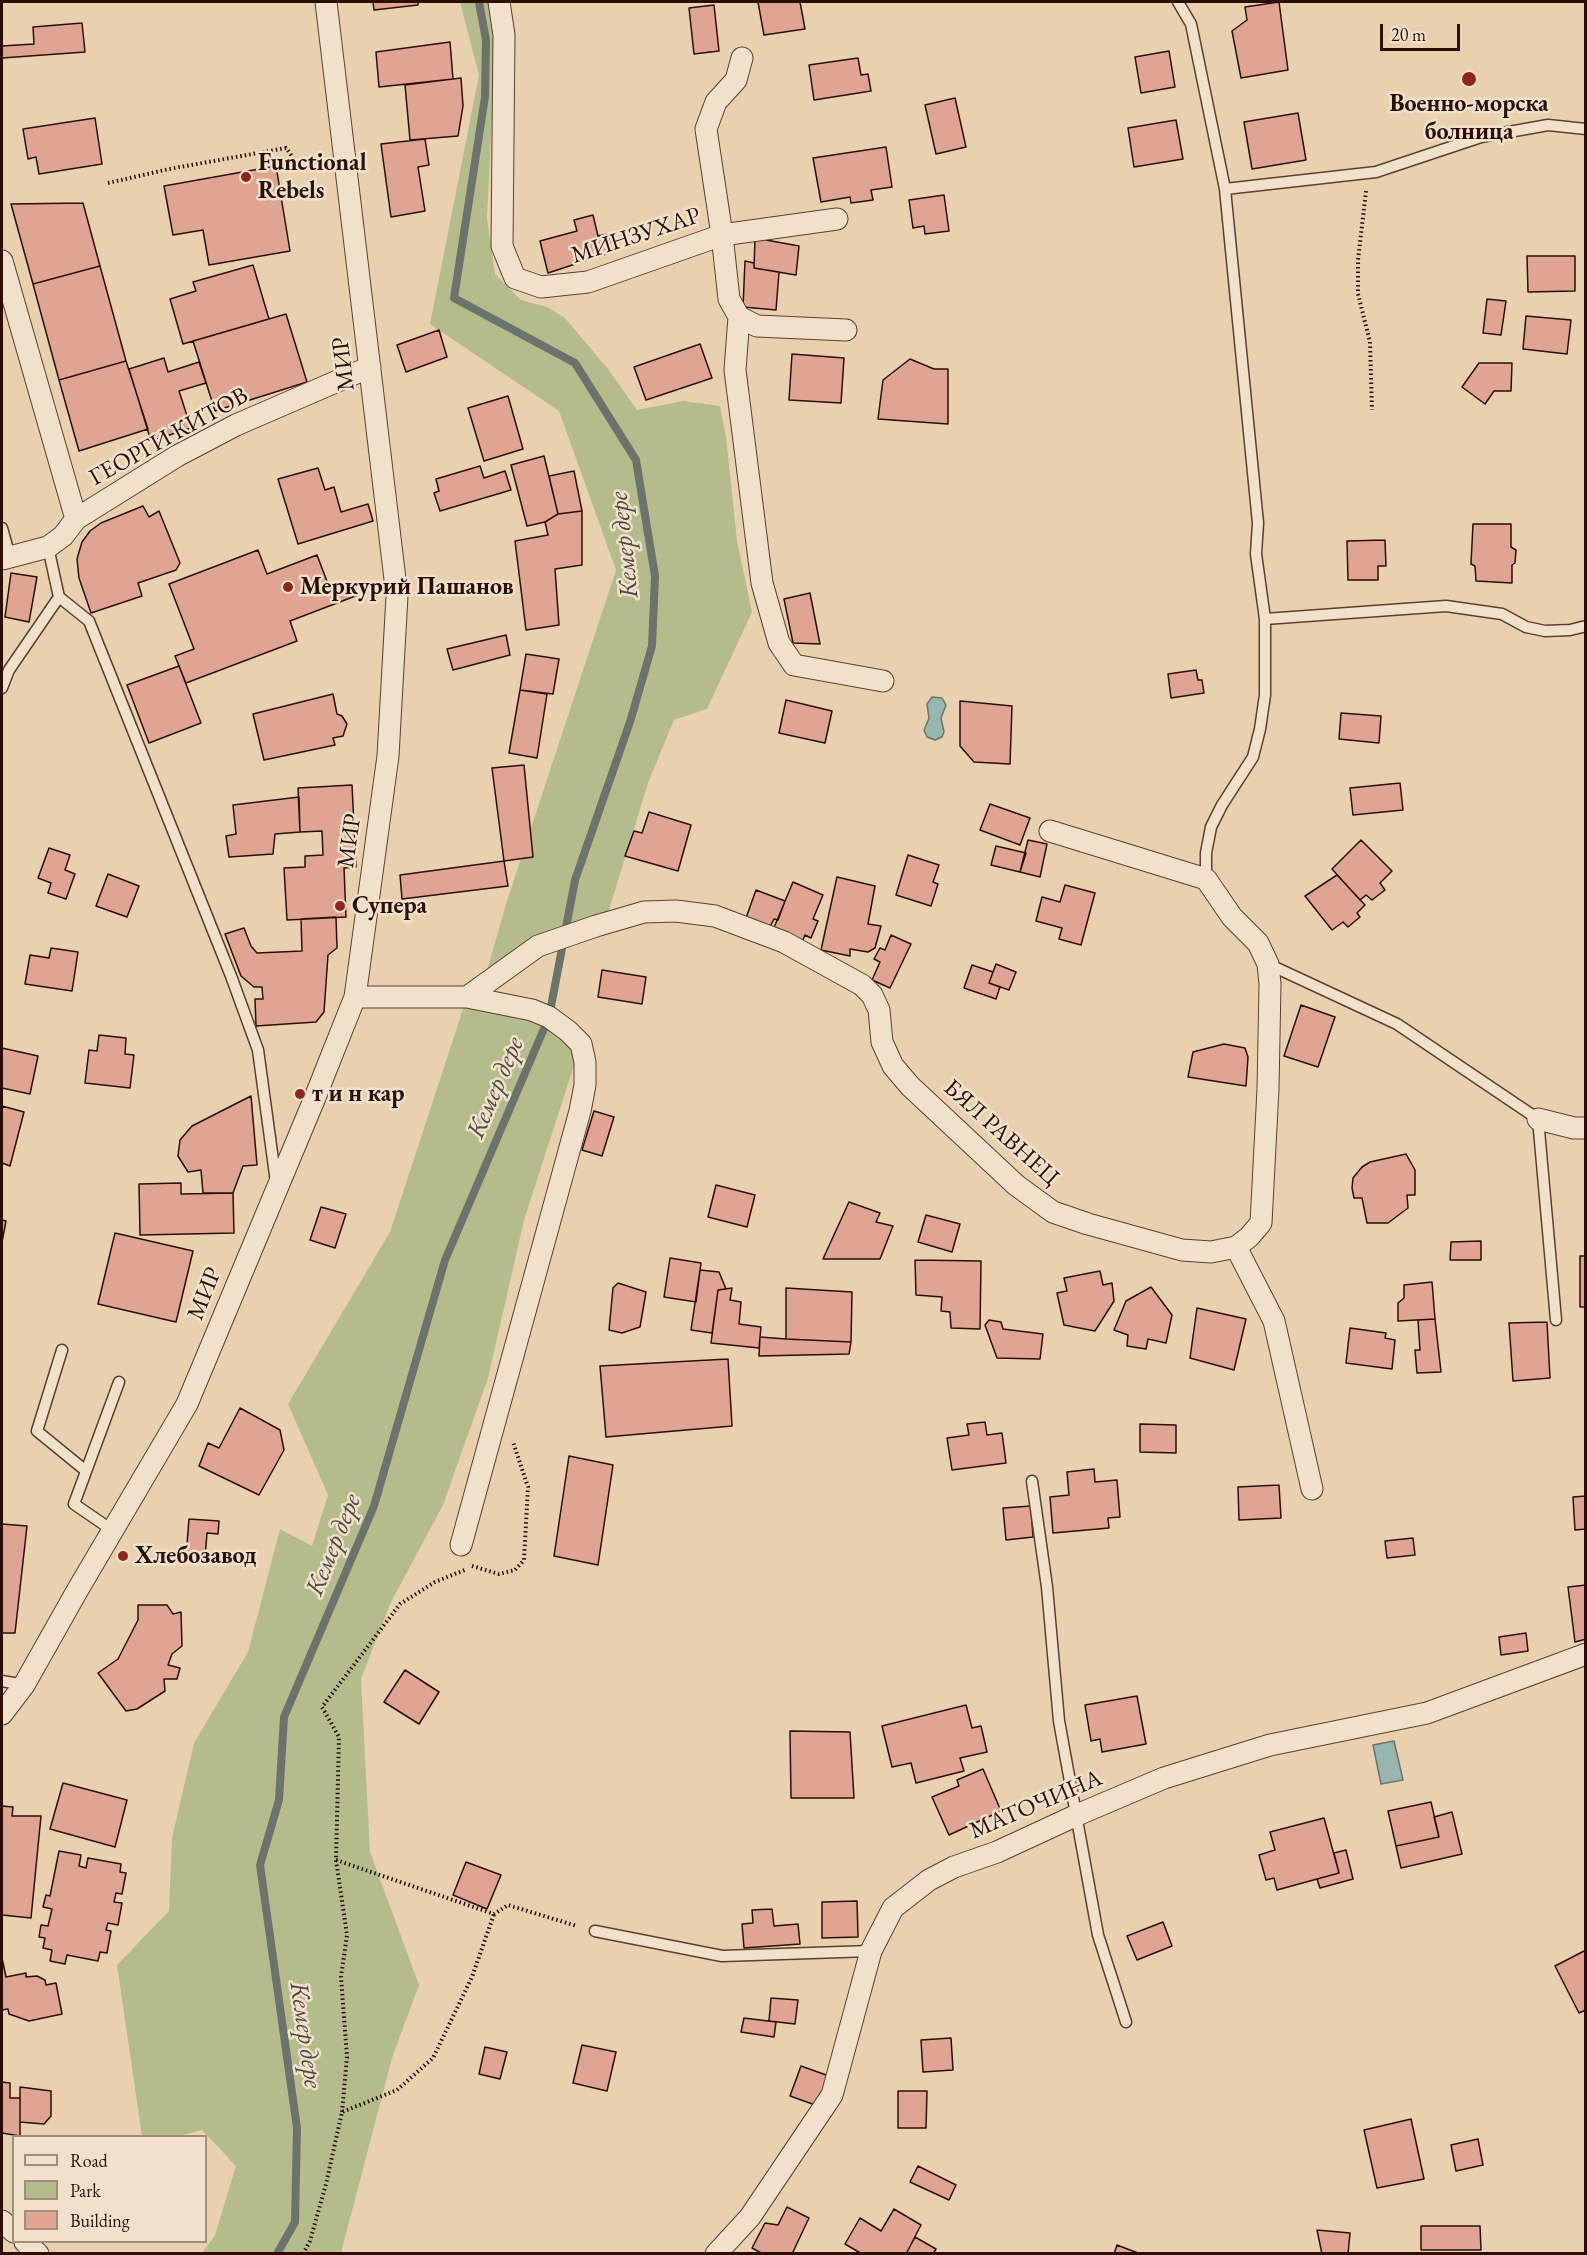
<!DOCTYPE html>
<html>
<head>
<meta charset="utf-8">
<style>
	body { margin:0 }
	#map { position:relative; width:1587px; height:2255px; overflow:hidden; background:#e9d1af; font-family:"EB Garamond",serif }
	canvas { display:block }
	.frame { position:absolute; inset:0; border:3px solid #2b0f05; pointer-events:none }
	.legend { position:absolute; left:12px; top:2135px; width:195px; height:108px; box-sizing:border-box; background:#f1e1cb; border:2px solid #a28d7c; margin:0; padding:8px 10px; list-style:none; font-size:18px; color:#2b0f05 }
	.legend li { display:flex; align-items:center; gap:12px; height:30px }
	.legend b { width:30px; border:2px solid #a28d7c }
	.scale { position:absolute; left:1380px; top:24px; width:80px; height:27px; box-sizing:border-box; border:3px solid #2b0f05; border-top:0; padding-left:8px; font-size:18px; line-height:21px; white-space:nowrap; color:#2b0f05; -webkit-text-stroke:4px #f1e1cb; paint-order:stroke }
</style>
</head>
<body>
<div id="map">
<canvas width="1587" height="2255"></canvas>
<div class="frame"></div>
<ul class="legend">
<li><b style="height:8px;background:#f1e1cb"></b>Road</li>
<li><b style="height:16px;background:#b5bc8c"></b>Park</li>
<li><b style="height:16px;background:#dfa592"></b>Building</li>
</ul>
<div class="scale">20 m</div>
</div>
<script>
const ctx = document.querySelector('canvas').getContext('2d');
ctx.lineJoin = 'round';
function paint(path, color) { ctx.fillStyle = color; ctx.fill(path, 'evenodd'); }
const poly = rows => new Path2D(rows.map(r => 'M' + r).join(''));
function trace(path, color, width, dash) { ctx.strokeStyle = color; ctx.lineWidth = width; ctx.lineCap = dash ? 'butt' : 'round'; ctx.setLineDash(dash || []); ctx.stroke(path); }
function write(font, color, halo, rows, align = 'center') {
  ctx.font = font + ' "EB Garamond",serif'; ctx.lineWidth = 5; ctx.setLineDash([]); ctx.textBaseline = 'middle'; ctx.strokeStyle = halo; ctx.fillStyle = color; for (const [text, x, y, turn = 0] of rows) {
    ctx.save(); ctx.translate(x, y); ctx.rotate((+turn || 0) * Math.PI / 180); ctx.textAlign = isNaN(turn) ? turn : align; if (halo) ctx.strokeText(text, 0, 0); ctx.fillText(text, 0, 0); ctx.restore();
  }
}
paint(poly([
	[460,2,489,2,496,41,487,218,495,274,521,300,547,307,565,318,608,369,637,410,683,401,720,406,726,437,737,541,752,612,707,709,674,720,648,783,605,923,483,985,506,904,616,570,559,411,430,324,479,75],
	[467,997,532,1010,581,1044,524,1220,488,1378,443,1505,390,1604,361,1679,370,1852,419,1985,392,2058,341,2253,202,2253,215,2235,236,2166,202,2130,179,2136,142,2136,117,1965,169,1911,172,1838,194,1743,248,1652,280,1529,312,1546,328,1495,288,1404,390,1232]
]), '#b5bc8c');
const water = poly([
	[932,697,942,698,946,705,941,718,944,732,942,737,935,740,927,737,924,730,929,718,927,704,932,697],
	[1394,1741,1403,1780,1381,1784,1373,1745,1394,1741]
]);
paint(water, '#98b6b1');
trace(water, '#6c736c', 1.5);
trace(poly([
	[277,2254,295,2222,297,2128,260,1865,279,1800,284,1717,374,1506,445,1260,549,1017,575,880,630,722,652,646,655,576,636,460,575,363,454,298,485,97,486,40,479,2]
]), '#6c736c', 8);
const building = poly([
	[373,2,418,2,418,5,374,10,373,2],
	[758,2,800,2,805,29,764,35,758,2],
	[1279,2,1288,70,1241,78,1232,31,1247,20,1245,7,1279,2],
	[714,5,719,51,694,54,689,8,714,5],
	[82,23,85,52,2,58,2,46,34,44,33,27,82,23],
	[450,42,453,79,379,87,376,52,450,42],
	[1169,51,1175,87,1141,93,1135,57,1169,51],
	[858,58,861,75,868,74,871,91,814,100,809,65,858,58],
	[461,78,463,106,458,136,410,140,405,85,461,78],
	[955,98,966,147,936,154,925,105,955,98],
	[1298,113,1306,160,1252,169,1244,122,1298,113],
	[95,118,102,164,39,174,36,157,28,159,23,129,95,118],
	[1176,120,1183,159,1134,167,1128,128,1176,120],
	[425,139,429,165,418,167,425,211,391,217,381,144,425,139],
	[886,147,892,187,871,190,873,200,851,203,850,197,821,202,813,158,886,147],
	[276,166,290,251,209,265,203,230,173,235,164,186,276,166],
	[944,195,949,231,925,234,924,226,913,228,909,200,944,195],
	[83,203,100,266,33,284,11,204,83,203],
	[593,215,598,236,608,234,612,252,548,273,540,241,577,231,574,220,593,215],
	[755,238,799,246,796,275,754,268,755,238],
	[1527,256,1575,256,1575,291,1528,292,1527,256],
	[745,261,754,263,754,268,779,272,776,310,743,307,745,261],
	[253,265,269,319,183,344,170,299,196,291,193,282,253,265],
	[100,266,126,361,59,380,33,284,100,266],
	[1487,299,1506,301,1501,335,1483,333,1487,299],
	[286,314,307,382,215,411,193,341,286,314],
	[1526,316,1571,320,1567,354,1523,349,1526,316],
	[439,330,447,357,406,372,397,345,439,330],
	[700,344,712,378,646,400,634,367,700,344],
	[792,354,844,358,841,403,789,400,792,354],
	[164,358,168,372,199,362,206,383,179,391,191,428,151,441,129,369,164,358],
	[910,359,934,369,948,369,948,424,878,419,883,380,910,359],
	[126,361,148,429,79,451,59,380,126,361],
	[1479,363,1512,363,1511,391,1494,391,1485,404,1462,387,1479,363],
	[508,396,523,449,484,461,468,408,508,396],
	[544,456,558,514,545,522,527,526,511,465,544,456],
	[480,466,484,478,505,471,511,490,440,511,434,493,439,491,436,479,480,466],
	[318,468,325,490,334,487,341,512,368,504,373,521,298,544,278,479,318,468],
	[574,471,582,511,558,514,549,476,574,471],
	[143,506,149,517,159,511,180,563,176,570,138,583,142,596,91,613,79,578,77,559,82,542,90,531,101,523,143,506],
	[582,511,582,565,555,569,559,625,526,630,515,541,548,535,545,522,558,514,582,511],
	[1473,524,1511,524,1511,547,1516,550,1515,563,1512,565,1512,583,1476,581,1475,566,1471,564,1473,524],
	[1385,540,1386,566,1378,566,1378,580,1348,580,1347,541,1385,540],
	[258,550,267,574,317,555,331,592,353,583,358,595,290,621,297,641,186,683,175,656,194,649,169,584,258,550],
	[11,573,37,577,29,622,5,617,11,573],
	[810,593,820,644,793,643,784,599,810,593],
	[506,635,510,655,453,670,447,649,506,635],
	[526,654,559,659,553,694,520,690,526,654],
	[179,666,201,723,149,743,127,685,179,666],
	[1196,670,1198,680,1202,680,1204,693,1171,698,1168,674,1196,670],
	[520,690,547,694,537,758,509,753,520,690],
	[333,694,337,714,342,716,347,724,343,736,333,738,335,745,264,760,253,714,333,694],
	[786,700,832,711,825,743,779,733,786,700],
	[960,701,1012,706,1010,764,974,762,960,746,960,701],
	[1341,713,1381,716,1379,743,1339,739,1341,713],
	[524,765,533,857,504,861,492,768,524,765],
	[1400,783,1403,810,1353,815,1350,788,1400,783],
	[352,785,356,867,344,868,346,917,287,920,284,868,305,867,305,856,323,855,322,831,300,832,298,788,352,785],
	[299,797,300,832,275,834,273,854,229,857,226,836,236,834,233,805,299,797],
	[990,804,1030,818,1020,845,980,830,990,804],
	[649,812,691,825,678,871,625,856,634,831,642,833,649,812],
	[1028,840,1047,844,1040,877,1020,872,1028,840],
	[1361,840,1392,871,1380,883,1385,890,1372,900,1366,895,1360,900,1332,869,1361,840],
	[996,846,1026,853,1020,872,991,865,996,846],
	[49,848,70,855,65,870,75,874,66,899,48,893,51,883,38,878,49,848],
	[908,855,939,865,933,882,938,884,931,906,896,895,908,855],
	[504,861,508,886,402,899,400,875,504,861],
	[108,874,139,886,127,917,96,906,108,874],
	[1337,875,1365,905,1357,913,1360,917,1348,927,1343,922,1332,930,1305,896,1337,875],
	[837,877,875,886,868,924,881,926,875,948,868,952,850,949,850,956,821,950,837,877],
	[793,882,823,895,813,919,818,921,811,938,805,935,802,942,773,930,793,882],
	[1065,885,1095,893,1081,945,1059,939,1062,928,1036,921,1042,897,1060,902,1065,885],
	[756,890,785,901,778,920,774,919,770,927,746,918,756,890],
	[336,917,337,948,328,955,324,1012,316,1022,256,1026,255,999,263,999,262,987,254,987,241,976,225,934,244,928,251,946,257,953,302,951,301,919,336,917],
	[891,935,911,944,890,988,872,980,880,962,874,959,880,948,885,950,891,935],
	[51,948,78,952,72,991,25,984,30,955,49,958,51,948],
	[996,964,1016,972,1009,990,989,983,996,964],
	[972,965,993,972,989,983,1000,987,996,999,964,988,972,965],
	[602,970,646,977,642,1004,598,997,602,970],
	[1301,1005,1335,1017,1318,1067,1284,1056,1301,1005],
	[99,1035,126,1038,125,1054,134,1055,130,1088,85,1083,89,1050,97,1051,99,1035],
	[1224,1044,1245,1048,1248,1057,1246,1086,1188,1077,1193,1052,1224,1044],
	[2,1048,38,1056,30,1094,2,1088,2,1048],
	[251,1096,257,1165,243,1166,233,1193,203,1193,201,1170,188,1172,178,1156,180,1140,192,1126,251,1096],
	[2,1106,24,1112,10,1166,2,1163,2,1106],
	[594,1111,614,1117,602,1156,582,1150,594,1111],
	[1406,1154,1415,1170,1415,1195,1407,1195,1408,1208,1388,1223,1367,1223,1362,1198,1354,1198,1352,1188,1353,1178,1362,1167,1370,1162,1406,1154],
	[181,1183,181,1194,233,1193,234,1233,140,1235,139,1184,181,1183],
	[716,1185,755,1195,747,1227,708,1217,716,1185],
	[849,1202,880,1213,876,1222,893,1226,880,1259,823,1259,849,1202],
	[321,1207,346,1214,335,1248,310,1240,321,1207],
	[926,1215,960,1224,952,1252,918,1242,926,1215],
	[2,1220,6,1221,2,1242,2,1220],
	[115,1233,193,1251,176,1322,98,1304,115,1233],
	[1481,1241,1481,1260,1450,1260,1451,1242,1481,1241],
	[1580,1256,1586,1256,1586,1307,1580,1307,1580,1256],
	[670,1258,701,1263,696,1302,664,1297,670,1258],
	[915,1260,981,1261,980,1329,951,1328,950,1312,941,1311,942,1297,916,1295,915,1260],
	[700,1270,719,1272,726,1289,718,1290,712,1333,691,1330,700,1270],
	[1100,1271,1103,1285,1112,1283,1114,1301,1095,1331,1064,1325,1057,1293,1067,1291,1064,1278,1100,1271],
	[1432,1282,1435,1319,1398,1321,1398,1303,1404,1298,1404,1285,1432,1282],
	[618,1283,646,1292,640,1327,622,1333,609,1330,613,1288,618,1283],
	[1151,1287,1172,1315,1166,1343,1148,1339,1146,1349,1127,1346,1128,1335,1114,1330,1126,1301,1151,1287],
	[732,1288,730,1300,741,1302,739,1324,761,1327,759,1348,711,1343,718,1290,732,1288],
	[786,1288,852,1292,851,1342,786,1339,786,1288],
	[1197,1308,1246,1319,1234,1370,1190,1358,1197,1308],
	[1435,1319,1441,1372,1417,1373,1415,1350,1420,1350,1418,1320,1435,1319],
	[989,1320,1001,1322,1003,1329,1043,1334,1040,1359,997,1358,985,1325,989,1320],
	[1547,1322,1550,1378,1513,1381,1509,1323,1547,1322],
	[1350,1328,1386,1333,1385,1338,1395,1340,1392,1369,1346,1363,1350,1328],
	[760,1337,786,1339,851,1342,849,1354,759,1356,760,1337],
	[728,1359,732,1426,606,1437,600,1366,728,1359],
	[240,1408,280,1430,284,1450,259,1495,199,1466,208,1443,219,1448,240,1408],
	[985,1422,987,1435,1002,1433,1006,1463,952,1470,947,1438,969,1435,967,1424,985,1422],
	[1140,1424,1176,1425,1176,1453,1140,1452,1140,1424],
	[569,1456,613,1465,598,1565,554,1556,569,1456],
	[1094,1469,1095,1482,1117,1480,1120,1517,1108,1518,1109,1528,1053,1533,1050,1497,1069,1495,1067,1472,1094,1469],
	[1279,1485,1281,1518,1239,1520,1238,1487,1279,1485],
	[1586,1496,1586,1529,1575,1530,1573,1497,1586,1496],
	[1031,1506,1033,1537,1006,1540,1003,1508,1031,1506],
	[189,1519,219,1521,218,1534,207,1533,205,1558,186,1557,189,1519],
	[2,1524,27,1526,15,1633,2,1633,2,1524],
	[1413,1538,1415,1555,1387,1558,1385,1541,1413,1538],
	[1586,1585,1586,1639,1575,1642,1568,1587,1586,1585],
	[138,1605,167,1605,173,1614,181,1612,182,1646,172,1654,168,1665,180,1668,177,1679,164,1679,165,1691,137,1709,126,1711,98,1673,118,1659,138,1620,138,1605],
	[1526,1633,1528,1651,1501,1655,1499,1637,1526,1633],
	[405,1670,439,1692,419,1724,384,1702,405,1670],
	[1137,1696,1146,1744,1102,1752,1100,1739,1091,1741,1085,1705,1137,1696],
	[966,1705,972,1728,981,1726,987,1752,960,1758,964,1771,916,1783,911,1763,892,1767,882,1726,966,1705],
	[790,1731,850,1732,854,1798,791,1798,790,1731],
	[983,1769,1001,1811,949,1835,932,1797,959,1786,957,1780,983,1769],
	[63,1783,127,1800,115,1847,50,1829,63,1783],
	[1431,1802,1439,1837,1396,1846,1388,1811,1431,1802],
	[2,1806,13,1807,12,1816,41,1816,31,1918,2,1915,2,1806],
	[1452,1812,1462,1854,1401,1868,1396,1846,1439,1837,1434,1817,1452,1812],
	[1324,1818,1339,1873,1277,1890,1274,1878,1266,1880,1259,1855,1275,1850,1270,1832,1324,1818],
	[1346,1850,1353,1879,1320,1888,1317,1879,1339,1873,1334,1853,1346,1850],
	[59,1851,81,1855,79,1866,86,1868,88,1858,121,1864,120,1872,126,1873,122,1894,116,1893,114,1902,122,1903,118,1925,108,1923,106,1930,111,1931,107,1953,100,1952,98,1961,67,1955,65,1964,50,1961,52,1950,43,1948,45,1938,39,1937,41,1925,48,1926,52,1909,43,1907,46,1895,50,1896,59,1851],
	[466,1862,501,1875,487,1909,453,1895,466,1862],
	[857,1901,858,1937,822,1938,822,1902,857,1901],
	[772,1909,774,1926,798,1924,800,1944,744,1948,742,1924,753,1923,752,1910,772,1909],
	[1163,1922,1172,1946,1137,1960,1127,1936,1163,1922],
	[1586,1950,1586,2010,1579,2013,1555,1966,1586,1950],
	[2,1958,6,1977,26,1973,26,1977,37,1976,45,1980,46,1985,56,1983,62,2014,29,2021,9,2014,8,2009,2,2010,2,1958],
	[771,1998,798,2000,795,2024,769,2021,771,1998],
	[744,2018,776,2022,774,2037,741,2032,744,2018],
	[951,2038,953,2070,923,2072,921,2040,951,2038],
	[582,2045,616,2052,607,2091,573,2083,582,2045],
	[485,2047,507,2052,500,2079,479,2074,485,2047],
	[801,2066,829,2076,818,2106,790,2096,801,2066],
	[2,2082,10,2083,10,2098,20,2098,20,2136,2,2133,2,2082],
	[20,2087,51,2091,51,2116,44,2124,20,2122,20,2087],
	[898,2091,927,2091,926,2128,898,2128,898,2091],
	[1411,2119,1424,2179,1377,2188,1364,2130,1411,2119],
	[1478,2139,1483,2165,1456,2171,1451,2145,1478,2139],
	[918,2166,956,2185,949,2200,910,2182,918,2166],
	[787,2207,809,2218,792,2254,763,2254,752,2248,765,2223,778,2225,787,2207],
	[894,2209,921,2225,906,2254,862,2254,845,2244,860,2218,881,2231,894,2209],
	[1421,2226,1480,2226,1481,2250,1421,2250,1421,2226],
	[1317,2230,1350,2233,1348,2254,1322,2254,1317,2230],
	[915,2237,936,2249,933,2254,906,2254,915,2237],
	[1117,2245,1138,2253,1138,2254,1114,2254,1117,2245]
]);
paint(building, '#dfa592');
trace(building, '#2b0f05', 1.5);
const service = poly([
	[1178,2,1191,24,1225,189],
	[1586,129,1548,125,1481,137,1376,172,1225,189,1258,523,1256,554,1265,619,1446,606,1502,614,1526,627,1545,631,1570,630,1586,626],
	[2,528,10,557],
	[48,547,59,597,89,621,231,976,258,1050,276,1182],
	[2,688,9,670,59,597],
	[1206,879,1206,853,1211,827,1222,805,1253,757,1260,729,1265,695,1265,619],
	[1268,964,1397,1024,1538,1119,1556,1320],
	[62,1350,37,1431,86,1471],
	[1032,1481,1047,1587,1059,1721,1098,1935,1126,2022],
	[112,1530,74,1504,119,1382],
	[2,1681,24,1685],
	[595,1931,722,1956,871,1951]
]);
const minor = poly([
	[499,2,504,35,502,246,515,278,541,287,588,282,722,235,837,219],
	[742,58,736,80,716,102,706,129,722,235,729,299,739,317,757,326,846,330],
	[2,261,76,519],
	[739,317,735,370,762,583,779,643,794,665,883,681],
	[2,559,48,547,63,536,76,519,177,456,236,425,370,367],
	[355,997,467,997,532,1010,549,1017,568,1031,581,1044,585,1062,585,1085,580,1111,461,1545],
	[467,997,538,946,596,926,644,912,676,911,715,916,784,942,862,985,872,995,879,1010,882,1042,893,1066,910,1086,1016,1185,1053,1212,1088,1224,1182,1250,1211,1252,1236,1247,1249,1237,1261,1223,1268,1089,1270,984,1268,964,1258,943,1232,917,1206,879,1050,831],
	[1538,1119,1574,1128,1586,1128],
	[1236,1247,1274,1321,1312,1489],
	[2,1714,24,1685,77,1591,187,1404,314,1100,355,997,388,756,397,596,326,2],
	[2,2221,14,2232],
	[25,2242,38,2254],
	[716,2254,750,2217,832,2095,871,1951,893,1908,929,1880,954,1867,997,1852,1077,1815,1164,1778,1270,1745,1427,1713,1586,1654]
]);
trace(service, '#5a4030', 13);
trace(minor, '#5a4030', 23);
trace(poly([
	[108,183,169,169,286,148,294,159],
	[1366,191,1358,260,1358,294,1370,342,1372,410],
	[472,1566,499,1574,515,1570,524,1560,528,1487,513,1442],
	[336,1860,494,1914,508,1905,577,1926],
	[342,2112,347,2057,341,1977,347,1935,336,1860,339,1737,322,1707,400,1604,435,1582,467,1569],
	[303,2254,310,2241,326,2184,342,2112,397,2090,433,2058,472,1977,494,1914]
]), '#2b0f05', 4, [1.5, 3]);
trace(service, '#f1e1cb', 10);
trace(minor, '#f1e1cb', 21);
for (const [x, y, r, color] of [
	[1469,79,8,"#8f2418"],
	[246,177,6,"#8f2418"],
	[288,587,6,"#8f2418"],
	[340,906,6,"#8f2418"],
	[300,1094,6,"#8f2418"],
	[123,1556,6,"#8f2418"]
]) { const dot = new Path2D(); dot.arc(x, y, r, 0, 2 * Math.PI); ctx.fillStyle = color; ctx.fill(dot); trace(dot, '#f1e1cb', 2); }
write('bold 24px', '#2b0f05', '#f1e1cb', [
	["Военно-морска",1469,104,"center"],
	["болница",1469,132,"center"],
	["Functional",258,163],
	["Rebels",258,191],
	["Меркурий Пашанов",300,587],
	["Супера",352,906],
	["т и н кар",312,1094],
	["Хлебозавод",135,1556]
], 'left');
write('24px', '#2b0f05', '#f1e1cb', [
	["МИНЗУХАР",636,236,-18],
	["МИР",344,364,-97],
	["ГЕОРГИ КИТОВ",169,437,-29],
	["МИР",350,841,-82],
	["БЯЛ РАВНЕЦ",1001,1133,42],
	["МИР",205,1294,-68],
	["МАТОЧИНА",1036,1805,-23]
]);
write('italic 26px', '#514941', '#f1e1cb', [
	["Кемер дере",625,545,-96],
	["Кемер дере",496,1088,-67],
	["Кемер дере",334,1545,-68],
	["Кемер дере",305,2035,82]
]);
</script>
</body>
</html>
